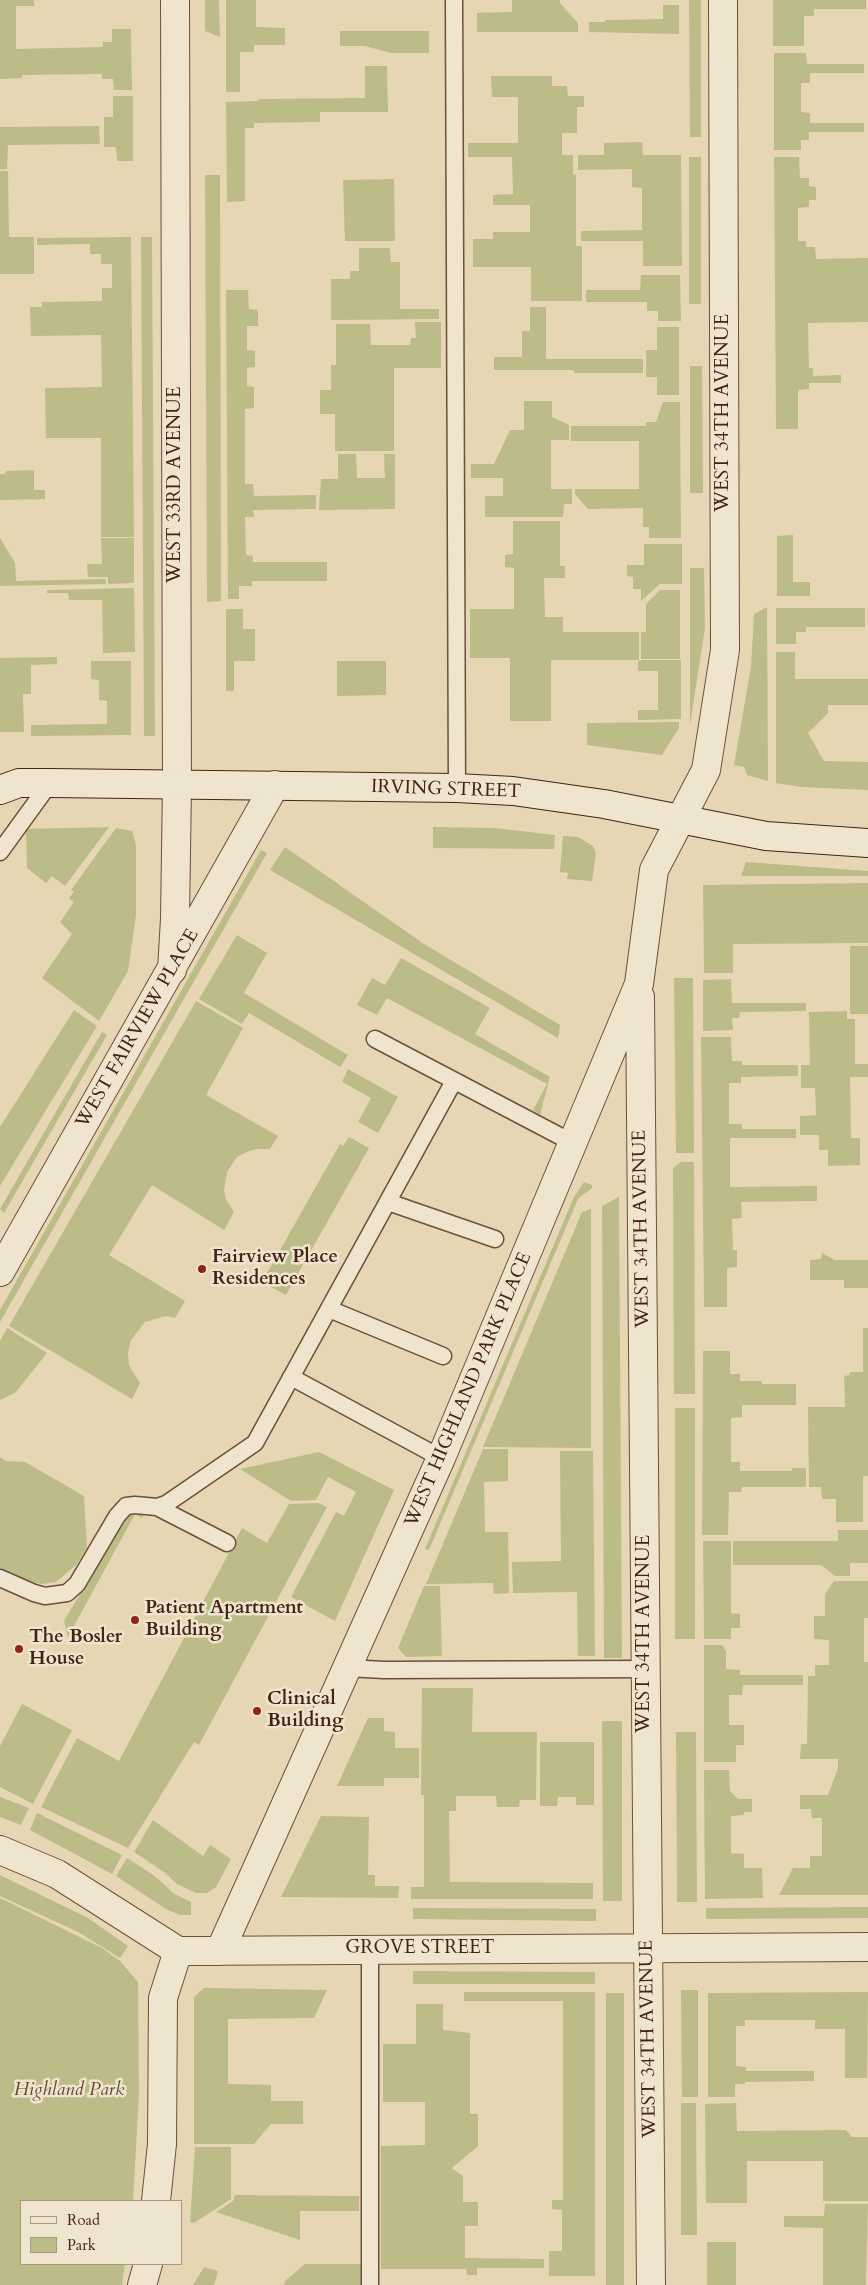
<!DOCTYPE html>
<html>
<head>
<meta charset="utf-8">
<style>
	body { margin:0 }
	#map { position:relative; width:868px; height:2285px; overflow:hidden; background:#e7d6b3; font-family:Cardo,serif }
	canvas { display:block }
	.legend { position:absolute; left:20px; top:2200px; width:162px; height:65px; box-sizing:border-box; background:#efe4ce; border:1px solid #aa9784; margin:0; padding:6px 9px; list-style:none; font-size:15px; color:#432314 }
	.legend li { display:flex; align-items:center; gap:10px; height:25px }
	.legend b { width:25px; border:1px solid #aa9784 }
</style>
</head>
<body>
<div id="map">
<canvas width="868" height="2285"></canvas>
<ul class="legend">
<li><b style="height:6px;background:#efe4ce"></b>Road</li>
<li><b style="height:14px;background:#bcbc88"></b>Park</li>
</ul>
</div>
<script>
const ctx = document.querySelector('canvas').getContext('2d');
ctx.lineJoin = 'round';
function paint(path, color) { ctx.fillStyle = color; ctx.fill(path, 'evenodd'); }
const poly = rows => new Path2D(rows.map(r => 'M' + r).join(''));
function trace(path, color, width, dash) { ctx.strokeStyle = color; ctx.lineWidth = width; ctx.lineCap = dash ? 'butt' : 'round'; ctx.setLineDash(dash || []); ctx.stroke(path); }
function write(font, color, halo, rows, align = 'center') {
  ctx.font = font + ' Cardo,serif'; ctx.lineWidth = 5; ctx.setLineDash([]); ctx.textBaseline = 'middle'; ctx.strokeStyle = halo; ctx.fillStyle = color; for (const [text, x, y, turn = 0] of rows) {
    ctx.save(); ctx.translate(x, y); ctx.rotate((+turn || 0) * Math.PI / 180); ctx.textAlign = isNaN(turn) ? turn : align; if (halo) ctx.strokeText(text, 0, 0); ctx.fillText(text, 0, 0); ctx.restore();
  }
}
paint(poly([
	[0,0,34,0,34,6,16,6,16,49,103,47,103,42,112,42,112,29,131,29,132,90,114,90,113,79,102,79,102,74,22,75,22,78,0,79],
	[205,0,219,0,220,37,205,31],
	[226,0,256,0,256,27,285,28,285,45,254,45,254,52,240,52,240,92,226,92],
	[512,0,560,0,560,3,578,23,578,32,477,32,477,13,512,12],
	[689,0,701,0,701,137,690,137],
	[773,0,866,0,866,9,814,9,814,16,804,16,804,46,773,46],
	[663,5,679,5,679,34,589,32,589,22,605,22,605,20,663,19],
	[340,31,429,31,429,53,391,53,365,46,340,46],
	[774,53,806,53,807,64,864,64,864,73,810,73,810,83,801,83,801,112,810,113,810,123,864,123,864,132,809,132,809,140,801,140,801,150,774,150],
	[365,66,387,66,388,112,320,112,320,122,254,123,254,128,245,128,245,201,227,202,226,102,258,101,259,99,365,98],
	[491,76,552,76,552,86,567,86,568,96,584,96,584,107,577,107,577,133,562,133,562,155,573,155,573,174,576,175,576,246,582,246,582,301,531,301,531,267,473,267,473,239,493,239,493,232,530,232,530,205,493,205,493,195,513,194,512,157,468,157,468,143,518,143,518,97,492,97],
	[113,96,133,96,133,161,117,161,116,147,104,147,104,117,113,117],
	[99,126,100,144,8,145,7,169,0,169,0,127],
	[642,142,643,155,681,155,682,266,643,266,643,241,581,241,581,231,642,230,642,188,632,187,632,169,578,170,578,155,604,155,604,143],
	[689,157,701,157,701,304,689,304],
	[774,157,799,157,800,178,809,178,809,186,816,187,816,200,809,200,809,207,798,208,798,241,806,241,806,247,815,247,816,259,868,258,868,322,808,323,809,368,813,368,813,376,841,375,841,383,809,383,809,389,798,390,798,429,776,429],
	[0,171,8,171,9,237,34,237,34,274,0,274],
	[205,175,220,175,221,601,207,602],
	[394,179,395,241,345,241,343,180],
	[131,237,134,537,101,537,101,438,46,438,45,388,102,387,101,335,31,336,30,307,42,307,42,302,102,301,102,288,112,288,112,264,101,264,101,254,90,254,90,244,37,245,37,238],
	[141,237,152,237,155,736,144,736],
	[359,248,390,248,391,262,400,262,400,309,439,309,439,319,331,320,331,279,350,279,350,271,359,271],
	[641,275,680,275,681,321,658,321,658,311,647,311,647,302,586,302,586,290,640,290],
	[226,290,248,290,249,309,258,310,258,326,247,326,247,350,255,351,255,367,247,368,247,386,254,387,254,408,245,409,245,484,253,484,254,496,316,495,316,509,253,510,254,517,245,517,246,555,253,556,253,562,327,562,327,581,252,581,252,586,239,586,239,599,228,599],
	[530,307,546,307,546,359,643,359,643,373,574,373,574,370,494,370,494,357,522,357,522,331,530,331],
	[415,322,441,322,441,368,394,368,394,451,335,451,335,414,320,414,320,390,331,390,331,365,336,365,336,324,370,324,371,345,410,345,411,338,416,338],
	[657,327,679,327,679,395,657,395,657,377,646,377,646,350,657,350],
	[690,366,702,366,703,493,690,493],
	[524,401,552,401,552,417,569,425,569,440,551,440,551,489,572,489,572,504,564,504,563,517,485,517,485,496,503,496,503,478,471,478,471,464,494,464,510,430,524,430],
	[663,402,680,402,681,538,649,538,649,527,643,527,643,508,588,509,575,494,575,489,639,489,639,441,571,441,571,426,646,426,646,422,656,422],
	[338,454,356,454,357,478,385,478,384,454,395,454,395,509,319,510,321,479,338,479],
	[34,470,34,490,45,490,45,499,0,500,0,474,5,474,6,471],
	[513,521,560,521,560,566,565,566,565,578,544,578,545,617,563,617,563,632,639,632,639,660,551,660,551,721,510,721,510,658,470,658,470,609,514,609,514,568,505,567,505,555,513,554],
	[793,535,793,582,810,582,810,596,777,596,777,536],
	[0,538,15,563,16,581,105,579,106,584,0,586],
	[101,538,134,538,134,583,108,584,108,577,88,577,87,564,102,564],
	[644,544,682,544,682,584,660,584,641,601,641,589,633,589,633,577,627,576,627,565,644,565],
	[690,568,704,568,705,628,690,725],
	[134,588,135,652,103,653,102,600,69,600,68,593,47,593,47,590],
	[660,590,680,590,680,659,641,659,641,632,646,632,646,604],
	[767,607,768,781,747,775,744,767,734,765,751,667,754,614],
	[776,608,865,608,865,627,806,627,806,632,796,632,796,644,776,644],
	[226,609,243,609,243,629,255,629,255,661,234,661,234,691,226,691],
	[795,652,795,679,868,679,868,705,828,705,828,713,808,733,824,761,868,762,868,790,801,787,776,783,776,652],
	[57,657,57,664,31,665,31,694,23,694,24,732,0,732,0,658],
	[641,660,681,660,681,719,638,720,638,710,658,710,658,671,638,671,638,661],
	[91,661,131,661,131,735,31,736,31,725,107,724,107,701,99,700,99,680,91,679],
	[337,661,386,661,386,695,337,696],
	[679,722,679,728,662,755,587,745,587,723],
	[109,827,65,886,52,876,46,883,27,868,26,829],
	[433,827,494,828,555,835,554,849,433,848],
	[116,828,132,831,136,845,136,915,128,971,99,1021,42,978,72,934,60,922,74,902,69,898,74,892,71,890],
	[563,836,578,837,593,846,596,853,592,881,567,879,568,873,560,872],
	[285,847,424,944,560,1025,558,1038,270,870],
	[261,850,267,853,0,1322,0,1310],
	[746,862,868,871,868,876,741,876],
	[868,883,868,943,733,944,733,973,704,973,703,885],
	[237,935,267,953,244,993,348,1055,340,1067,249,1013,242,1024,199,999],
	[850,946,868,946,868,1014,850,1014],
	[401,958,490,1008,475,1034,550,1077,540,1115,533,1110,547,1084,387,998,377,1015,357,1005,372,978,385,985],
	[674,978,693,978,694,1153,676,1153],
	[731,979,732,1003,806,1003,806,1011,740,1012,739,1018,732,1018,733,1030,703,1031,703,980],
	[196,1001,243,1028,206,1095,278,1136,270,1149,256,1149,247,1152,238,1156,232,1164,227,1172,224,1190,226,1199,234,1212,224,1230,152,1185,109,1255,185,1301,175,1318,166,1316,145,1322,131,1340,128,1352,129,1365,140,1383,132,1399,9,1326],
	[74,1010,97,1026,0,1186,0,1127],
	[847,1011,847,1019,855,1019,855,1064,868,1064,868,1077,850,1077,851,1138,860,1138,860,1165,828,1166,828,1150,819,1150,819,1135,800,1135,800,1116,816,1115,815,1088,801,1088,801,1065,810,1065,809,1012],
	[102,1032,107,1035,4,1213,0,1209],
	[701,1037,731,1037,732,1061,742,1061,742,1065,798,1065,798,1076,741,1077,741,1083,729,1083,729,1124,742,1124,742,1129,796,1129,796,1138,730,1138,730,1187,817,1186,817,1201,741,1202,742,1218,732,1219,733,1250,737,1250,737,1267,727,1268,727,1307,704,1307],
	[348,1069,398,1097,378,1133,358,1122,371,1098,342,1082],
	[349,1137,369,1148,286,1295,262,1282,340,1144,343,1146],
	[681,1162,694,1162,695,1394,674,1394,673,1168],
	[584,1182,592,1185,592,1188,578,1199,429,1550,425,1549,574,1197],
	[619,1197,622,1658,604,1658,602,1206],
	[591,1209,591,1448,483,1447,582,1212],
	[822,1253,835,1260,868,1260,868,1288,844,1288,844,1280,810,1280,810,1260,821,1259],
	[7,1328,47,1353,15,1393,0,1400,0,1341],
	[863,1328,868,1328,868,1476,863,1476,863,1522,836,1522,836,1499,822,1499,821,1487,809,1487,808,1407,845,1407,844,1376,850,1375,850,1372,863,1372],
	[703,1351,730,1351,730,1374,740,1374,740,1381,762,1381,762,1384,796,1384,796,1405,742,1405,742,1417,731,1418,731,1462,740,1462,740,1471,792,1471,792,1468,806,1468,806,1487,742,1487,741,1492,729,1492,728,1535,702,1535],
	[675,1408,695,1408,695,1639,675,1639],
	[483,1449,508,1449,508,1481,484,1482,485,1532,508,1532,509,1593,494,1594,493,1583,426,1584],
	[560,1451,593,1451,595,1656,578,1656,577,1592,513,1593,512,1562,561,1561],
	[319,1452,394,1490,335,1621,291,1597,336,1512,344,1516,356,1492,328,1477,316,1500,291,1501,240,1469],
	[0,1457,6,1461,25,1462,84,1496,87,1548,76,1565,56,1582,42,1584,26,1581,0,1568],
	[318,1503,327,1507,199,1745,194,1742,128,1848,41,1807,77,1738,119,1761,242,1528,267,1543,289,1504],
	[130,1510,145,1512,142,1518,135,1514,68,1637,64,1621],
	[838,1530,868,1530,868,1563,850,1563,850,1576,835,1576,821,1565,733,1565,733,1541,838,1541],
	[703,1541,731,1541,731,1613,740,1614,740,1628,731,1628,731,1639,704,1639],
	[834,1581,868,1581,868,1618,864,1618,864,1662,868,1662,868,1895,779,1895,793,1868,810,1868,810,1856,822,1856,822,1818,812,1818,811,1809,800,1809,800,1795,828,1795,838,1768,838,1759,800,1759,801,1744,807,1744,808,1676,815,1676,815,1665,829,1665,829,1640,814,1639,814,1616,825,1616,825,1594],
	[424,1586,440,1586,442,1656,406,1657,398,1648],
	[704,1645,722,1645,726,1651,726,1669,740,1670,740,1675,803,1675,803,1685,743,1685,742,1695,729,1695,729,1725,744,1725,744,1745,736,1745,736,1762,704,1762],
	[422,1688,473,1688,472,1732,537,1732,536,1800,520,1800,519,1807,497,1807,496,1796,456,1796,456,1811,449,1811,450,1882,593,1883,593,1899,411,1899,411,1887,424,1887,424,1795,421,1795],
	[22,1704,72,1730,33,1804,0,1787,0,1746],
	[368,1718,384,1718,384,1731,395,1732,395,1748,419,1748,419,1778,384,1778,384,1786,337,1786],
	[602,1721,622,1721,622,1901,603,1901],
	[676,1732,696,1732,697,1902,677,1902],
	[540,1742,594,1742,594,1805,576,1805,576,1797,558,1797,557,1806,540,1806],
	[704,1770,729,1770,730,1791,738,1799,752,1799,752,1812,744,1812,744,1815,731,1816,731,1853,744,1854,744,1868,762,1868,763,1898,705,1899],
	[0,1797,29,1808,21,1825,0,1817],
	[37,1813,122,1855,112,1874,30,1830],
	[321,1816,369,1817,368,1875,375,1875,375,1886,399,1886,398,1898,281,1897],
	[153,1820,203,1856,210,1845,231,1859,216,1887,207,1893,196,1893,177,1884,164,1872,134,1852],
	[127,1858,156,1877,173,1893,191,1902,191,1915,180,1915,166,1909,116,1876],
	[0,1875,88,1918,128,1946,120,1958,78,1932,0,1896],
	[0,1898,102,1948,120,1961,138,1982,139,2094,133,2201,21,2201,21,2264,125,2264,122,2285,0,2285],
	[868,1907,868,1918,706,1919,706,1908],
	[413,1908,596,1909,596,1921,413,1919],
	[413,1971,595,1972,595,1984,413,1984],
	[204,1988,327,1990,314,2018,228,2019,228,2084,271,2085,271,2101,303,2101,303,2124,271,2124,254,2144,194,2144,194,1997],
	[681,1990,698,1990,698,2097,682,2097],
	[464,1992,595,1992,595,2276,549,2276,549,2251,562,2251,562,2210,552,2209,552,2200,563,2200,563,2001,464,2001],
	[868,1992,867,2078,845,2078,845,2029,815,2029,815,2020,745,2020,745,2026,736,2026,736,2066,746,2067,746,2071,814,2071,814,2081,745,2082,745,2084,735,2084,735,2097,708,2097,708,1993],
	[606,1993,624,1993,624,2285,606,2285],
	[416,2004,443,2004,443,2030,470,2033,470,2114,478,2114,478,2146,452,2168,463,2176,463,2202,478,2202,478,2226,465,2226,465,2258,544,2259,544,2268,477,2268,477,2275,467,2275,466,2269,381,2269,381,2146,425,2145,425,2102,383,2102,383,2044,416,2044],
	[681,2103,696,2103,697,2235,681,2235],
	[736,2103,737,2131,846,2130,852,2137,868,2137,868,2201,823,2201,823,2161,747,2161,747,2203,706,2203,705,2104],
	[195,2147,231,2147,231,2199,194,2223,190,2222],
	[235,2195,359,2196,359,2211,300,2211,300,2240,216,2212,233,2201],
	[825,2204,868,2204,866,2285,823,2285,823,2228,784,2227,784,2216,824,2216],
	[707,2242,736,2242,736,2285,707,2285],
	[305,2264,361,2264,361,2285,284,2285,285,2281],
	[204,2267,218,2271,214,2285,193,2285]
]), '#bcbc88');
const service = poly([
	[454,0,457,788],
	[0,852,50,783],
	[375,1039,573,1143],
	[388,1202,495,1239],
	[329,1309,443,1356],
	[291,1377,441,1458],
	[157,1507,227,1543],
	[0,1578,34,1593,45,1596,67,1593,77,1584,117,1516,126,1506,135,1505,157,1507,166,1504,255,1443,454,1081],
	[347,1668,384,1670,646,1669],
	[370,1950,370,2285]
]);
const minor = poly([
	[172,970,175,919,177,784,175,0],
	[640,997,651,2285],
	[0,1272,275,785],
	[0,1850,57,1874,178,1951,868,1947],
	[220,1951,441,1458,639,984,654,870,706,770,725,650,723,0],
	[156,2201,162,2144,163,1998,178,1951],
	[142,2285,148,2264]
]);
const secondary = poly([
	[0,790,19,783,50,783,457,788,513,791,604,804,766,836,868,843]
]);
trace(service, '#6c503c', 19);
trace(minor, '#6c503c', 30);
trace(secondary, '#432314', 30);
trace(service, '#efe4ce', 16);
trace(minor, '#efe4ce', 28);
trace(secondary, '#efe4ce', 28);
for (const [x, y, r, color] of [
	[202,1269,5,"#8f2418"],
	[135,1620,5,"#8f2418"],
	[19,1649,5,"#8f2418"],
	[257,1711,5,"#8f2418"]
]) { const dot = new Path2D(); dot.arc(x, y, r, 0, 2 * Math.PI); ctx.fillStyle = color; ctx.fill(dot); trace(dot, '#efe4ce', 2); }
write('19px', '#432314', '#efe4ce', [
	["WEST 34TH AVENUE",724,413,-90],
	["WEST 33RD AVENUE",176,485,-90],
	["IRVING STREET",446,790,2],
	["WEST FAIRVIEW PLACE",138,1029,-60],
	["WEST 34TH AVENUE",642,1229,-91],
	["WEST HIGHLAND PARK PLACE",469,1390,-67],
	["WEST 34TH AVENUE",645,1634,-90],
	["GROVE STREET",420,1949],
	["WEST 34TH AVENUE",649,2039,-91]
]);
write('bold 19px', '#432314', '#efe4ce', [
	["Fairview Place",212,1258],
	["Residences",212,1280],
	["Patient Apartment",145,1609],
	["Building",145,1631],
	["The Bosler",29,1638],
	["House",29,1660],
	["Clinical",267,1700],
	["Building",267,1722]
], 'left');
write('italic 19px', '#614931', '#efe4ce', [
	["Highland Park",69,2091]
]);
</script>
</body>
</html>
